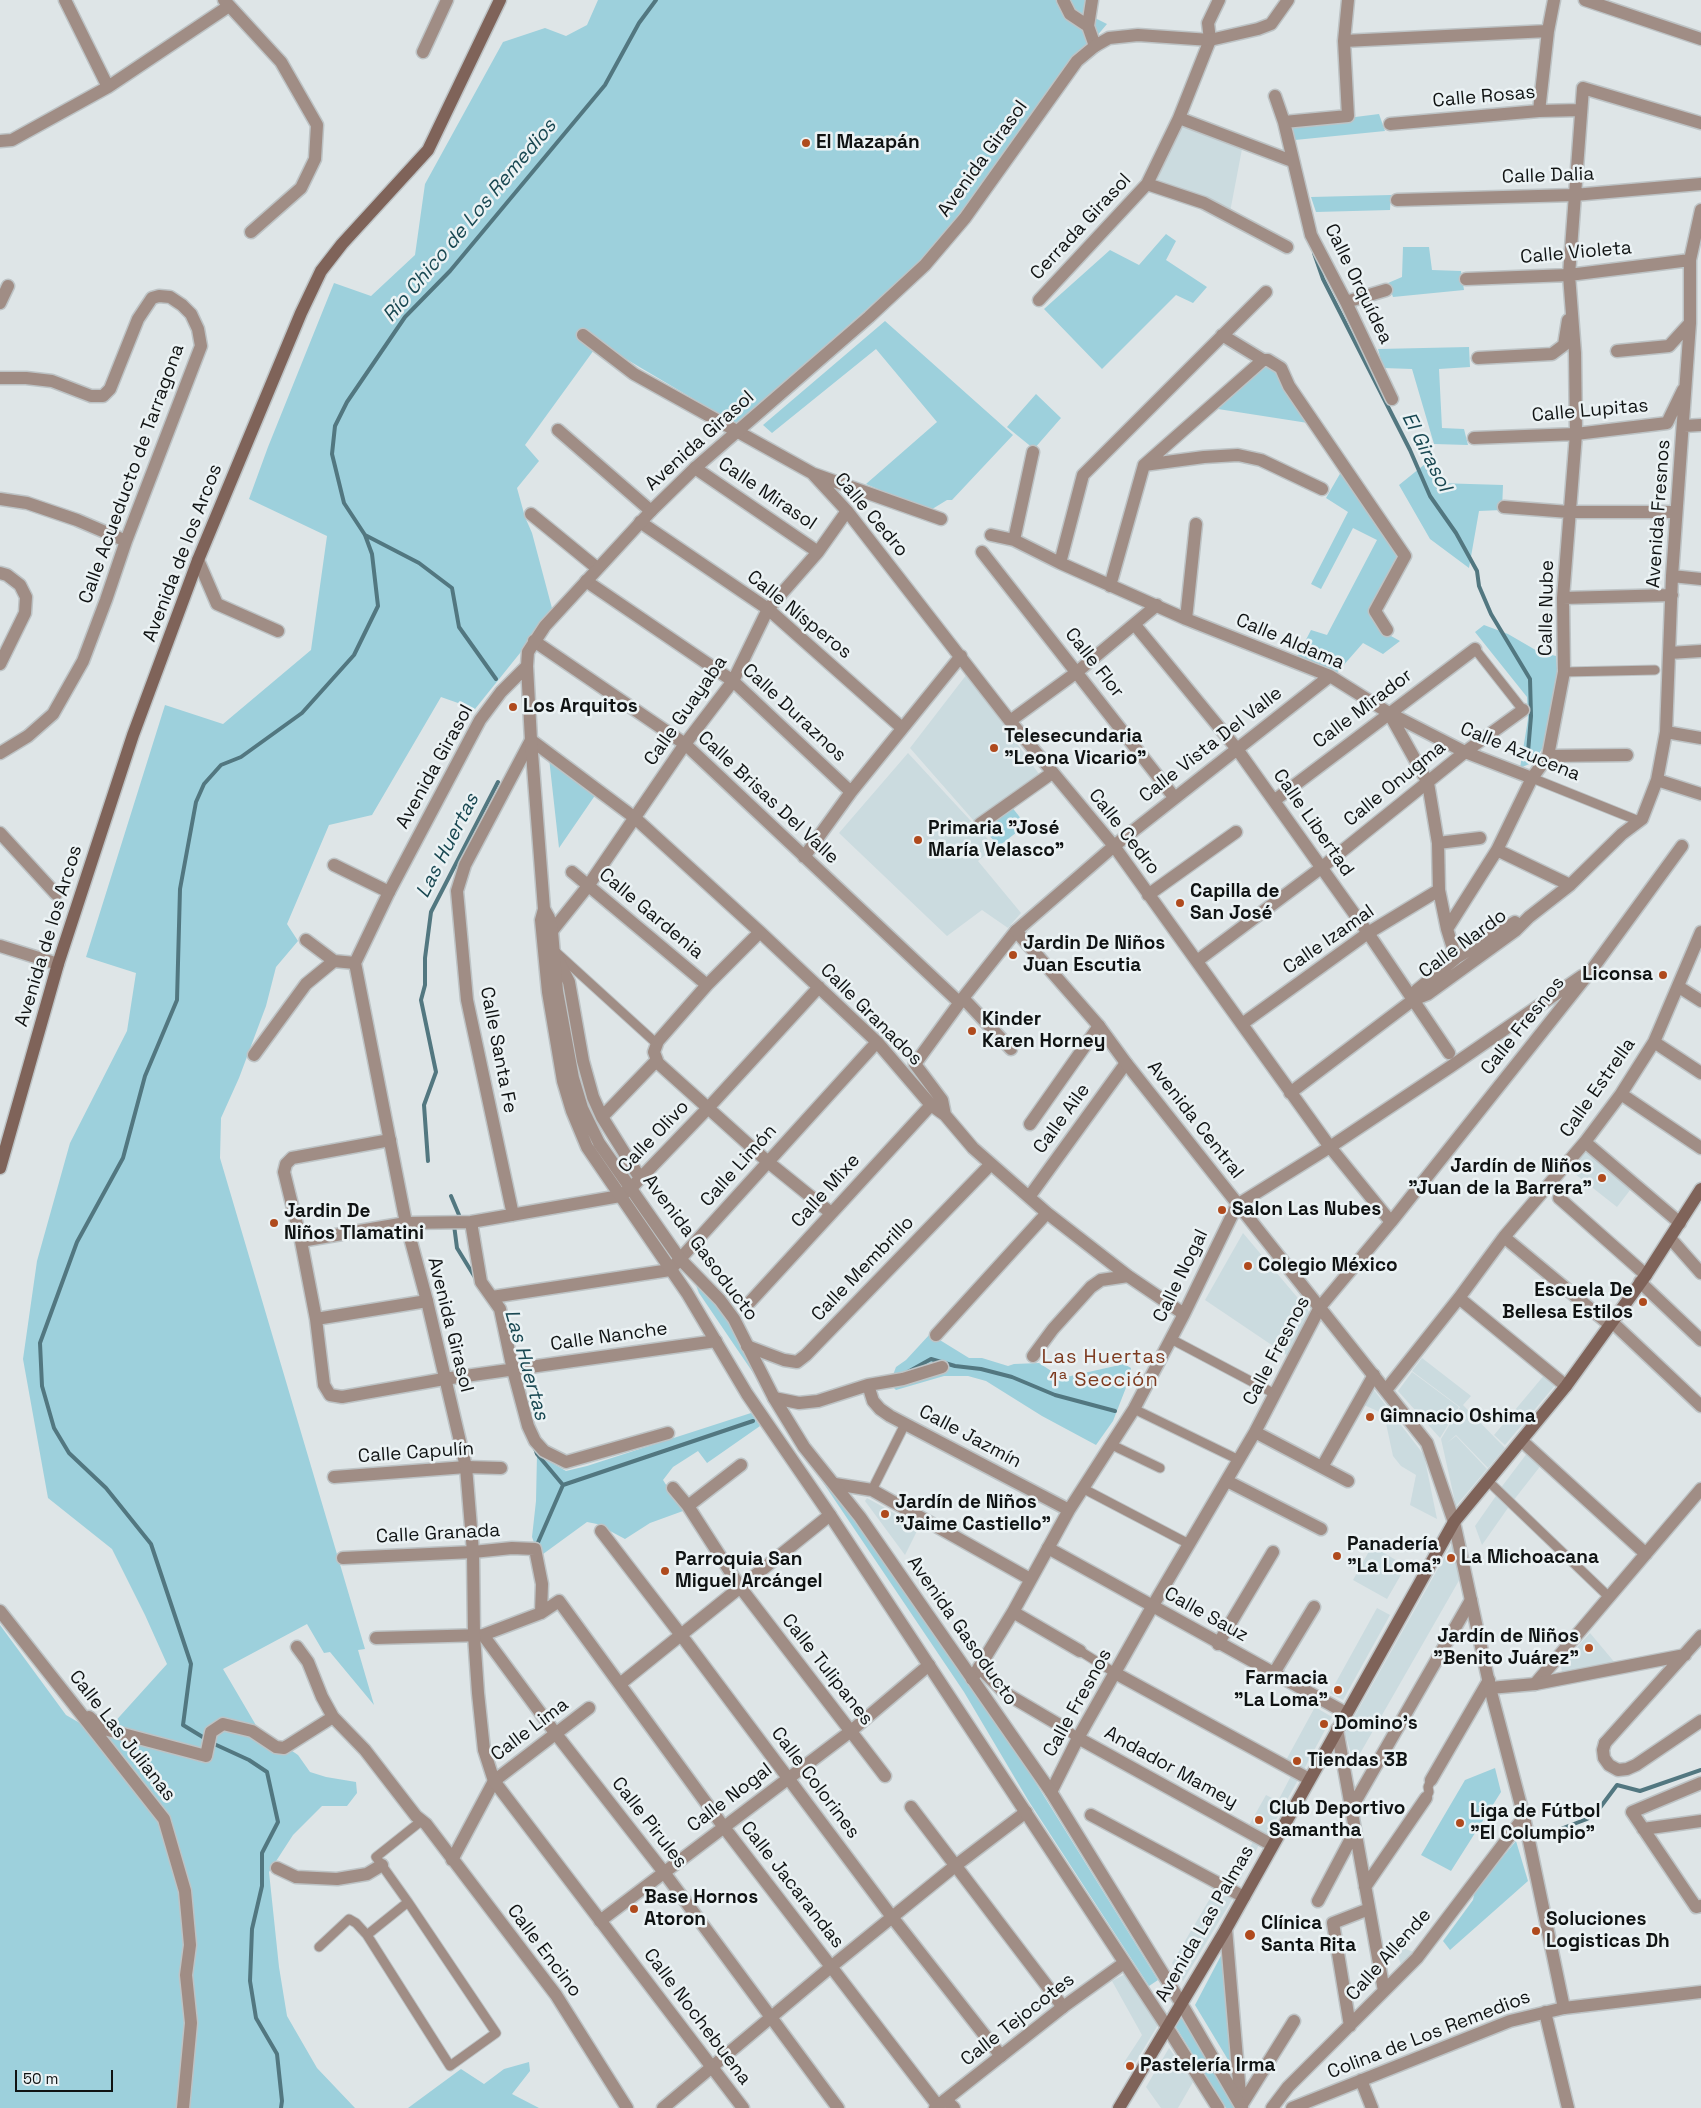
<!DOCTYPE html>
<html>
<head>
<meta charset="utf-8">
<style>
	body { margin:0 }
	#map { position:relative; width:1701px; height:2108px; overflow:hidden; background:#dee5e7; font-family:"Space Grotesk",sans-serif }
	canvas { display:block }
	.scale { position:absolute; left:15px; top:2070px; width:98px; height:22px; box-sizing:border-box; border:2px solid #101313; border-top:0; padding-left:6px; font-size:15px; line-height:18px; white-space:nowrap; color:#101313; -webkit-text-stroke:4px #ebf2f4; paint-order:stroke }
</style>
</head>
<body>
<div id="map">
<canvas width="1701" height="2108"></canvas>
<div class="scale">50 m</div>
</div>
<script>
const ctx = document.querySelector('canvas').getContext('2d');
ctx.lineJoin = 'round';
function paint(path, color) { ctx.fillStyle = color; ctx.fill(path, 'evenodd'); }
const poly = rows => new Path2D(rows.map(r => 'M' + r).join(''));
function trace(path, color, width, dash) { ctx.strokeStyle = color; ctx.lineWidth = width; ctx.lineCap = dash ? 'butt' : 'round'; ctx.setLineDash(dash || []); ctx.stroke(path); }
function write(font, color, halo, rows, align = 'center') {
  ctx.font = font + ' "Space Grotesk",sans-serif'; ctx.lineWidth = 5; ctx.setLineDash([]); ctx.textBaseline = 'middle'; ctx.strokeStyle = halo; ctx.fillStyle = color; for (const [text, x, y, turn = 0] of rows) {
    ctx.save(); ctx.translate(x, y); ctx.rotate((+turn || 0) * Math.PI / 180); ctx.textAlign = isNaN(turn) ? turn : align; if (halo) ctx.strokeText(text, 0, 0); ctx.fillText(text, 0, 0); ctx.restore();
  }
}
paint(poly([
	[1181,126,1242,149,1230,212,1157,181],
	[967,674,1039,774,974,821,910,748],
	[908,753,995,847,978,861,1021,913,1008,928,982,910,947,936,839,833],
	[1587,1148,1634,1185,1617,1207,1570,1170],
	[1243,1233,1313,1316,1288,1356,1205,1300],
	[1422,1358,1471,1396,1463,1405,1505,1448,1488,1468,1456,1435,1447,1443,1456,1436,1487,1469,1456,1506,1441,1439,1460,1407,1412,1371],
	[1412,1372,1459,1407,1440,1438,1398,1391],
	[1546,1373,1557,1383,1505,1445,1494,1435],
	[1374,1390,1424,1455,1437,1519,1410,1505,1416,1475,1401,1466,1393,1456,1384,1414,1364,1405],
	[1528,1452,1542,1464,1513,1501,1500,1489],
	[1498,1493,1510,1505,1482,1545,1475,1526],
	[867,1498,919,1527,905,1555,865,1501],
	[1453,1542,1461,1577,1354,1764,1345,1733],
	[1372,1546,1406,1566,1387,1599,1353,1580],
	[1377,1608,1390,1615,1343,1700,1330,1693],
	[1590,1633,1616,1664,1562,1673,1561,1665],
	[1315,1707,1332,1717,1303,1771,1285,1762],
	[1292,1774,1299,1778,1266,1838,1248,1827,1266,1795,1278,1801],
	[1254,1840,1260,1843,1236,1887,1230,1883],
	[1215,1890,1233,1898,1183,1981,1172,1963],
	[1394,1945,1417,1953,1403,1970],
	[1129,1972,1158,2025,1129,2073,1123,2064,1142,2035,1112,1981],
	[1169,2048,1193,2082,1178,2108,1161,2108,1146,2087]
]), '#cbdbdf');
paint(poly([
	[598,0,1085,0,1085,13,1107,24,1062,77,968,204,916,266,738,422,734,423,599,343,525,445,539,461,517,488,525,517,532,533,553,612,475,709,441,697,372,815,329,825,287,924,298,941,276,967,266,1006,239,1078,221,1118,220,1158,365,1649,358,1650,374,1705,330,1652,324,1653,307,1624,223,1669,257,1727,298,1755,310,1772,326,1777,356,1782,357,1793,347,1806,322,1806,293,1835,269,1872,279,1967,287,2016,317,2068,355,2108,0,2108,0,1625,66,1715,102,1736,167,1664,145,1615,112,1549,48,1498,23,1359,37,1261,70,1143,127,1031,136,973,86,957,165,705,223,724,311,650,327,536,249,499,268,447,334,283,371,296,415,255,425,184,503,42,545,28,566,36,587,25],
	[1379,114,1385,131,1295,140,1292,125],
	[1391,195,1390,210,1316,212,1311,197],
	[1166,234,1176,241,1166,260,1207,287,1193,303,1176,295,1102,369,1044,309,1110,250,1139,265],
	[1403,247,1429,247,1432,270,1461,271,1464,290,1393,297,1388,283,1402,277],
	[885,321,1013,435,952,500,947,500,929,511,866,484,937,422,876,349,772,433,763,425],
	[1469,347,1470,367,1439,369,1442,428,1464,429,1468,445,1434,444,1412,369,1383,368,1378,349],
	[1266,364,1279,369,1308,423,1218,409],
	[1036,394,1061,418,1034,449,1007,427],
	[1425,464,1437,483,1503,485,1502,510,1479,511,1469,568,1430,539,1399,485],
	[1341,472,1399,558,1369,615,1382,631,1400,641,1383,654,1363,643,1335,675,1297,657,1311,630,1327,635,1377,540,1353,528,1321,589,1311,584,1348,512,1326,498],
	[1484,625,1508,634,1539,652,1556,656,1558,681,1545,744,1534,762,1520,768,1528,719,1527,697,1475,632],
	[549,758,596,794,559,848],
	[1011,806,1026,825,999,846,981,827],
	[695,1283,733,1321,790,1427,850,1506,1026,1767,1158,1980,1149,1986,1028,1800,964,1692,822,1481,783,1417,699,1293],
	[930,1334,969,1358,982,1358,1008,1366,1014,1364,1039,1363,1062,1378,1124,1364,1131,1368,1127,1385,1113,1421,1096,1445,1042,1416,986,1381,968,1376,944,1376,896,1390,893,1387,893,1375,896,1367,906,1360],
	[751,1413,760,1426,707,1463,698,1451,673,1467,663,1480,683,1511,650,1523,625,1539,597,1524,587,1522,539,1557,532,1537,536,1501,537,1454,566,1471,587,1466],
	[1495,1768,1501,1792,1451,1871,1421,1855,1465,1780],
	[1516,1841,1528,1881,1450,1950,1443,1941,1473,1900,1475,1890],
	[1225,1948,1236,2073,1195,2005],
	[1181,2017,1215,2073,1237,2108,1226,2108,1174,2024],
	[529,2062,530,2071,512,2094,539,2108,408,2108,461,2069,484,2084,504,2069]
]), '#9dd0dc');
trace(poly([
	[1314,253,1323,279,1410,450,1430,496,1456,533,1477,571,1479,586,1491,614,1530,679,1531,716,1528,752],
	[365,535,419,563,452,588,459,627,496,679],
	[428,1161,424,1105,436,1072,421,1000,425,985,425,958,431,912,498,782],
	[451,1196,459,1215,457,1219],
	[454,1225,457,1248,476,1279],
	[906,1373,931,1359,955,1366,981,1369,1012,1377,1055,1395,1115,1411],
	[535,1448,537,1454,563,1485],
	[536,1547,563,1485,753,1421],
	[206,1739,183,1725,191,1664,151,1544,106,1488,69,1453,54,1428,42,1386,40,1343,77,1242,123,1158,145,1076,177,1000,180,889,196,802,204,784,221,765,241,757,302,713,354,655,378,606,372,554,365,535,344,503,332,454,335,426,347,402,405,317,450,271,605,85,639,23,656,0],
	[212,1743,249,1760,267,1772,278,1822,262,1853,262,1886,252,1929,250,1981,256,2018,277,2054,282,2101,281,2108],
	[1550,1833,1587,1819,1599,1809,1617,1785,1640,1791,1701,1770]
]), '#527780', 4);
const pedestrian = poly([
	[1475,649,1523,710],
	[1564,672,1655,670],
	[1532,778,1639,821],
	[557,953,657,1044],
	[1171,1339,1275,1394],
	[1134,1409,1239,1460],
	[1112,1445,1160,1468],
	[1488,1481,1609,1597],
	[1084,1489,1189,1544],
	[872,1490,905,1424],
	[1080,1651,1115,1673],
	[1061,1726,1078,1738],
	[1426,1798,1429,1792,1428,1787,1431,1780],
	[367,1935,408,1902],
	[319,1947,349,1919,356,1923,367,1935,450,2066,496,2033,408,1902,376,1857,420,1822,423,1823]
]);
const minor = poly([
	[65,0,108,87],
	[224,0,281,62,317,125,315,159,301,188,251,232],
	[1063,0,1070,14,1088,26],
	[1092,0,1088,26,1095,46],
	[1585,0,1701,39],
	[1344,41,1548,31],
	[423,52,447,0],
	[1275,96,1284,122,1311,235,1346,302,1392,399],
	[1539,111,1548,31,1554,0],
	[1179,118,1292,161],
	[1284,122,1348,116,1344,41,1348,0],
	[1390,124,1539,111,1580,110],
	[0,141,12,140,108,87,229,6],
	[1147,184,1204,203,1287,247],
	[1397,200,1574,195,1701,184],
	[1466,279,1569,275,1690,260],
	[1039,300,1147,184,1179,118,1210,40,1208,23,1219,0],
	[1346,302,1386,290],
	[0,303,8,286],
	[583,335,634,374,812,473,847,511,1010,721,1114,846,1330,1147,1391,1222],
	[1222,335,1263,360],
	[1617,351,1669,346,1690,323],
	[1478,358,1552,354,1564,345,1568,320],
	[0,378,26,378,52,381,91,396,103,396,110,389,138,319,152,298,159,296,170,297,182,305,191,314,198,329,201,346,126,541,106,600,83,661,53,714,28,736,0,753],
	[1684,426,1701,425],
	[558,430,651,511],
	[1474,438,1576,434,1667,423,1683,390],
	[1144,465,1204,457,1238,455,1261,460,1322,489],
	[695,468,818,552],
	[814,474,941,519],
	[0,499,27,503,77,520,126,541],
	[1504,507,1569,512,1676,512],
	[531,514,597,568],
	[640,522,768,609,902,728],
	[991,535,1014,540,1060,563,1186,619,1330,676,1389,713,1465,752,1532,778],
	[1014,540,1033,452],
	[982,552,1174,797],
	[198,560,217,604,278,631],
	[1060,563,1083,475,1266,292],
	[0,573,7,575,20,585,26,597,25,613,0,664],
	[1672,576,1701,579],
	[586,581,733,681,851,792],
	[1110,586,1144,465,1263,360,1268,360,1281,368,1289,386,1405,556,1375,611,1387,630],
	[1563,598,1672,595],
	[1186,619,1196,524],
	[1135,625,1237,749,1368,933,1449,1053],
	[534,641,685,744,960,1003],
	[1669,653,1701,651],
	[1389,713,1428,783,1438,843,1439,890,1447,929,1456,958],
	[1010,721,1077,672,1157,605],
	[1666,732,1701,738],
	[1548,756,1627,755],
	[1657,780,1701,794],
	[1275,800,1475,649],
	[980,824,1052,773],
	[0,833,56,894],
	[1438,843,1480,838],
	[1497,850,1570,885],
	[804,857,851,792,961,656],
	[334,865,389,892],
	[572,872,707,985],
	[1148,895,1236,832],
	[1447,929,1497,850,1532,778,1548,756,1564,672,1563,598,1576,434,1575,353,1569,275,1583,88,1701,123],
	[552,931,588,886,685,744,733,681,768,609,818,552,847,511],
	[760,932,707,985,658,1041,654,1052,658,1063,768,1162,831,1213],
	[306,940,334,961],
	[0,946,58,964],
	[554,952,569,982,583,1061,593,1097,602,1117,640,1178],
	[1197,961,1321,868,1465,752,1523,710],
	[1679,987,1701,1001],
	[963,998,1011,1049],
	[1413,1000,1417,990,1456,958,1515,922],
	[1242,1024,1368,933,1439,890],
	[1654,1042,1701,1073],
	[254,1055,306,984,334,961,355,963],
	[1290,1093,1413,1000,1428,994,1515,931,1529,917,1570,885,1622,834,1642,819,1657,780,1666,732,1672,576,1690,323,1690,260,1701,210],
	[1621,1094,1701,1148],
	[945,1115,942,1100,915,1064,963,998,1016,931,1114,846,1330,676],
	[602,1117,657,1060],
	[1030,1124,1099,1026],
	[390,1140,292,1158,286,1164,284,1172,301,1241,316,1319,324,1385,330,1395,342,1397,444,1379,716,1341],
	[1585,1142,1680,1223],
	[1029,1197,1126,1063],
	[1559,1198,1646,1275],
	[513,1215,467,1000,457,891,465,865,531,740,635,818,760,932,877,1042,931,1105,945,1115,973,1148,1047,1213,1128,1276,1184,1314],
	[471,1222,481,1282,500,1309,513,1370,528,1426,535,1441,544,1451,566,1462,668,1433],
	[1504,1237,1610,1325],
	[1670,1238,1701,1273],
	[301,1241,406,1223,471,1222,620,1196,631,1188,709,1107,819,987],
	[1640,1282,1701,1340],
	[492,1297,670,1270,877,1042],
	[1459,1298,1566,1386],
	[750,1302,931,1105],
	[316,1319,427,1301],
	[1612,1322,1701,1406],
	[936,1335,1047,1213],
	[747,1346,784,1360,797,1362,806,1355,991,1164],
	[1033,1356,1053,1329,1091,1287,1101,1280,1128,1276],
	[868,1385,873,1401,880,1409,890,1416,1069,1510],
	[1386,1390,1459,1298,1504,1237,1585,1142,1621,1094,1654,1042,1701,932],
	[774,1398,799,1403,818,1401,868,1385,903,1379,942,1367],
	[1255,1432,1348,1481],
	[1522,1441,1646,1554],
	[1322,1467,1374,1375],
	[334,1477,466,1467,501,1468],
	[1227,1481,1321,1529],
	[835,1484,872,1490,1030,1579],
	[673,1488,688,1506,740,1587,885,1776],
	[688,1506,741,1465],
	[601,1531,681,1635,892,1917,1001,2056],
	[343,1558,473,1552,512,1548,535,1549,542,1584,541,1613],
	[0,1611,164,1819,185,1891,190,1945,186,1975,191,2023,183,2108],
	[1013,1612,1080,1651],
	[483,1635,556,1734,663,1871,838,2108],
	[376,1638,483,1635,541,1613,559,1601,723,1826,938,2106],
	[1218,1644,1273,1552],
	[297,1647,308,1662,322,1697,333,1717,365,1750,416,1816,426,1824,556,1995,627,2108],
	[979,1667,1005,1693,1061,1726],
	[1115,1673,1309,1779],
	[1274,1673,1314,1607],
	[972,1679,1013,1612,1069,1510,1134,1409,1184,1314,1237,1205,1330,1147,1450,1067,1582,976],
	[620,1684,830,1515],
	[1535,1684,1701,1489],
	[89,1717,99,1726,108,1730,206,1756,211,1732,223,1724,252,1731,276,1747,284,1748,333,1717],
	[1337,1729,1384,1991],
	[1078,1738,1272,1845],
	[1605,1743,1603,1750,1604,1758,1609,1765,1618,1770,1627,1769,1636,1765,1701,1721],
	[1431,1780,1489,1680],
	[1701,1783,1632,1812,1696,1907,1701,1906],
	[1051,1792,1078,1738,1152,1607,1255,1432,1320,1307,1391,1222,1593,968,1682,846],
	[911,1807,1063,2007],
	[1351,1809,1471,1600],
	[1091,1815,1244,1897],
	[1643,1829,1701,1821],
	[452,1860,494,1781,589,1708],
	[277,1868,296,1877,337,1879,367,1874,382,1865],
	[1365,1887,1426,1798],
	[1318,1901,1355,1831],
	[600,1921,851,1731,929,1665],
	[1226,1929,1241,2106],
	[1545,2012,1568,2108],
	[1350,2026,1333,1923,1369,1909],
	[1361,2080,1372,2108],
	[946,2100,954,2108],
	[1241,2106,1294,2021],
	[663,2108,832,1966,955,1866,1026,1812],
	[1272,2108,1288,2087,1417,1958,1524,1817],
	[1292,2108,1510,2021,1564,2008,1701,1992]
]);
const tertiary = poly([
	[527,666,501,692,480,720,389,892,355,963,406,1223,427,1301,466,1467,473,1552,474,1635,478,1693,484,1750,494,1781,743,2108],
	[544,909,541,920,548,992,563,1081,572,1111,587,1147,687,1293,747,1394,830,1515,1167,2027,1218,2108],
	[1016,931,1099,1026,1126,1063,1427,1443,1454,1522,1490,1688,1524,1817,1564,2008],
	[1048,1548,1346,1713],
	[1490,1688,1535,1684,1685,1655],
	[1605,1743,1701,1636],
	[935,2108,1063,2007,1124,1963],
	[1242,2108,1181,2003,1051,1792,860,1517,804,1447,774,1398,734,1319,720,1300,680,1259,599,1143,582,1108,573,1078,557,991,552,931,549,918,544,909,531,740,527,666,528,652,545,626,651,511,695,468,869,317,925,265,965,218,1077,61,1095,46,1109,38,1138,35,1210,40,1258,29,1271,24,1288,0]
]);
const secondary = poly([
	[0,1168,58,964,133,735,198,560,301,313,321,271,342,244,428,150,500,0],
	[1119,2108,1226,1929,1454,1522,1566,1386,1646,1275,1701,1189]
]);
trace(pedestrian, '#bdc3c5', 11);
trace(minor, '#bdc3c5', 15);
trace(tertiary, '#bdc3c5', 15);
trace(secondary, '#bdc3c5', 15);
trace(pedestrian, '#a08d85', 9);
trace(minor, '#a08d85', 12);
trace(tertiary, '#a08d85', 12);
trace(secondary, '#7f6359', 12);
for (const [x, y, r, color] of [
	[806,143,5,"#af4a1d"],
	[513,707,5,"#af4a1d"],
	[994,748,5,"#af4a1d"],
	[918,840,5,"#af4a1d"],
	[1180,903,5,"#af4a1d"],
	[1013,955,5,"#af4a1d"],
	[1663,975,5,"#af4a1d"],
	[972,1031,5,"#af4a1d"],
	[1602,1178,5,"#af4a1d"],
	[1222,1210,5,"#af4a1d"],
	[274,1223,5,"#af4a1d"],
	[1248,1266,5,"#af4a1d"],
	[1643,1302,5,"#af4a1d"],
	[1370,1417,5,"#af4a1d"],
	[885,1514,5,"#af4a1d"],
	[1337,1556,5,"#af4a1d"],
	[1451,1558,5,"#af4a1d"],
	[665,1571,5,"#af4a1d"],
	[1589,1648,5,"#af4a1d"],
	[1338,1690,5,"#af4a1d"],
	[1324,1724,5,"#af4a1d"],
	[1297,1761,5,"#af4a1d"],
	[1259,1820,5,"#af4a1d"],
	[1460,1823,5,"#af4a1d"],
	[634,1909,5,"#af4a1d"],
	[1536,1931,5,"#af4a1d"],
	[1250,1935,6,"#af4a1d"],
	[1130,2066,5,"#af4a1d"]
]) { const dot = new Path2D(); dot.arc(x, y, r, 0, 2 * Math.PI); ctx.fillStyle = color; ctx.fill(dot); trace(dot, '#ebf2f4', 2); }
write('19px', '#101313', '#ebf2f4', [
	["Calle Rosas",1484,97,-5],
	["Avenida Girasol",983,159,-54],
	["Calle Dalia",1548,176,-2],
	["Cerrada Girasol",1081,227,-47],
	["Calle Violeta",1576,253,-5],
	["Calle Orquídea",1358,284,64],
	["Calle Lupitas",1590,411,-5],
	["Avenida Girasol",700,441,-42],
	["Calle Acueducto de Tarragona",132,474,-70],
	["Calle Mirasol",767,494,34],
	["Avenida Fresnos",1659,514,-86],
	["Calle Cedro",871,515,50],
	["Avenida de los Arcos",183,553,-69],
	["Calle Nube",1547,608,-89],
	["Calle Nísperos",799,615,39],
	["Calle Aldama",1290,642,23],
	["Calle Flor",1094,663,52],
	["Calle Mirador",1363,709,-37],
	["Calle Guayaba",686,711,-55],
	["Calle Duraznos",794,713,43],
	["Calle Vista Del Valle",1211,745,-38],
	["Calle Azucena",1520,752,22],
	["Avenida Girasol",435,767,-61],
	["Calle Onugma",1395,784,-39],
	["Calle Brisas Del Valle",768,798,43],
	["Calle Libertad",1313,823,55],
	["Calle Cedro",1124,832,52],
	["Calle Gardenia",651,914,40],
	["Avenida de los Arcos",49,936,-73],
	["Calle Izamal",1329,940,-35],
	["Calle Nardo",1463,944,-36],
	["Calle Granados",871,1015,45],
	["Calle Fresnos",1523,1026,-51],
	["Calle Santa Fe",498,1050,79],
	["Calle Estrella",1598,1088,-55],
	["Calle Aile",1062,1119,-54],
	["Avenida Central",1195,1120,52],
	["Calle Olivo",654,1137,-46],
	["Calle Limón",739,1166,-48],
	["Calle Mixe",826,1191,-48],
	["Avenida Gasoducto",700,1248,53],
	["Calle Membrillo",863,1269,-46],
	["Calle Nogal",1181,1276,-64],
	["Avenida Girasol",450,1325,76],
	["Calle Nanche",609,1337,-8],
	["Calle Fresnos",1277,1351,-62],
	["Calle Jazmín",970,1437,28],
	["Calle Capulín",416,1453,-4],
	["Calle Granada",438,1534,-3],
	["Calle Sauz",1206,1615,29],
	["Avenida Gasoducto",962,1631,55],
	["Calle Tulipanes",827,1670,52],
	["Calle Fresnos",1078,1703,-61],
	["Calle Lima",530,1730,-37],
	["Calle Las Julianas",122,1736,52],
	["Andador Mamey",1171,1768,29],
	["Calle Colorines",815,1783,53],
	["Calle Nogal",730,1798,-37],
	["Calle Pirules",649,1823,52],
	["Calle Jacarandas",792,1885,52],
	["Avenida Las Palmas",1205,1924,-60],
	["Calle Encino",544,1951,53],
	["Calle Allende",1389,1955,-48],
	["Calle Nochebuena",697,2017,53],
	["Calle Tejocotes",1018,2020,-38],
	["Colina de Los Remedios",1429,2035,-21]
]);
write('bold 19px', '#101313', '#ebf2f4', [
	["El Mazapán",816,143],
	["Los Arquitos",523,707],
	["Telesecundaria",1004,737],
	["\"Leona Vicario\"",1004,759],
	["Primaria \"José",928,829],
	["María Velasco\"",928,851],
	["Capilla de",1190,892],
	["San José",1190,914],
	["Jardin De Niños",1023,944],
	["Juan Escutia",1023,966],
	["Liconsa",1653,975,"right"],
	["Kinder",982,1020],
	["Karen Horney",982,1042],
	["Jardín de Niños",1592,1167,"right"],
	["\"Juan de la Barrera\"",1592,1189,"right"],
	["Salon Las Nubes",1232,1210],
	["Jardin De",284,1212],
	["Niños Tlamatini",284,1234],
	["Colegio México",1258,1266],
	["Escuela De",1633,1291,"right"],
	["Bellesa Estilos",1633,1313,"right"],
	["Gimnacio Oshima",1380,1417],
	["Jardín de Niños",895,1503],
	["\"Jaime Castiello\"",895,1525],
	["Panadería",1347,1545],
	["\"La Loma\"",1347,1567],
	["La Michoacana",1461,1558],
	["Parroquia San",675,1560],
	["Miguel Arcángel",675,1582],
	["Jardín de Niños",1579,1637,"right"],
	["\"Benito Juárez\"",1579,1659,"right"],
	["Farmacia",1328,1679,"right"],
	["\"La Loma\"",1328,1701,"right"],
	["Domino's",1334,1724],
	["Tiendas 3B",1307,1761],
	["Club Deportivo",1269,1809],
	["Samantha",1269,1831],
	["Liga de Fútbol",1470,1812],
	["\"El Columpio\"",1470,1834],
	["Base Hornos",644,1898],
	["Atoron",644,1920],
	["Soluciones",1546,1920],
	["Logisticas Dh",1546,1942],
	["Clínica",1261,1924],
	["Santa Rita",1261,1946],
	["Pastelería Irma",1140,2066]
], 'left');
write('italic 20px', '#194852', '#ebf2f4', [
	["Río Chico de Los Remedios",470,221,-50],
	["El Girasol",1426,452,63],
	["Las Huertas",448,846,-63],
	["Las Huertas",526,1365,74]
]);
ctx.letterSpacing = '1px';
write('20px', '#7d3b20', '#ebf2f4', [
	["Las Huertas",1104,1358],
	["1ª Sección",1104,1381]
]);
ctx.letterSpacing = '0px';
</script>
</body>
</html>
